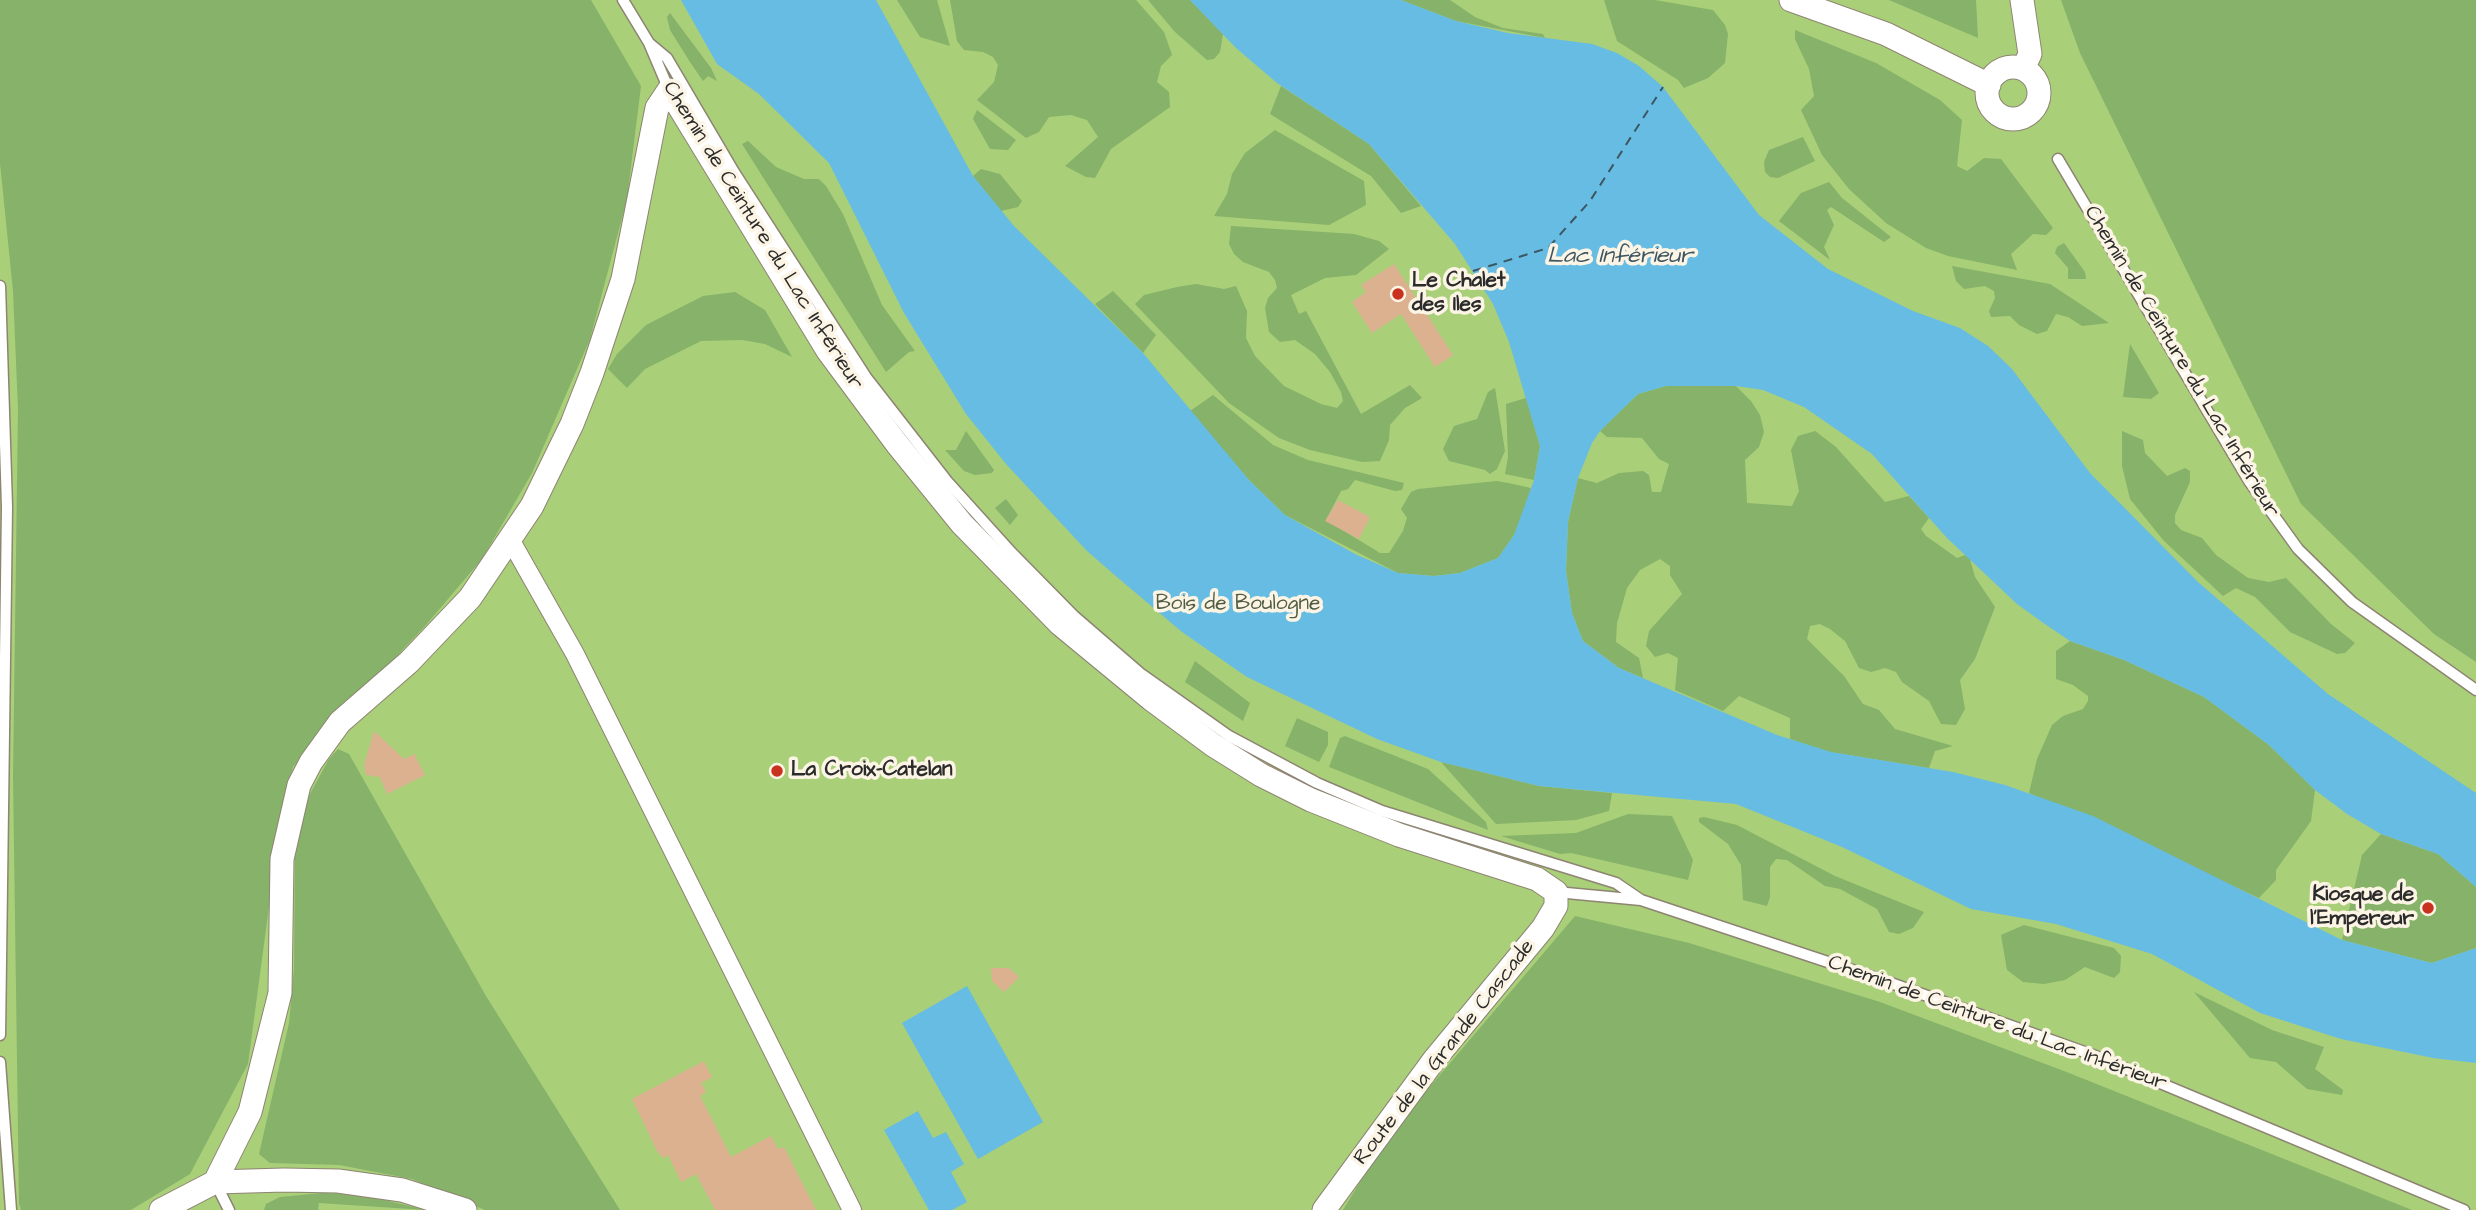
<!DOCTYPE html>
<html>
<head>
<meta charset="utf-8">
<style>
	body { margin:0 }
	canvas { display:block; background:#f0dcba }
</style>
</head>
<body>
<canvas width="2476" height="1210"></canvas>
<script>
const ctx = document.querySelector('canvas').getContext('2d');
ctx.lineJoin = 'round';
function paint(path, color) { ctx.fillStyle = color; ctx.fill(path, 'evenodd'); }
const poly = rows => new Path2D(rows.map(r => 'M' + r).join(''));
function trace(path, color, width, dash) { ctx.strokeStyle = color; ctx.lineWidth = width; ctx.lineCap = dash ? 'butt' : 'round'; ctx.setLineDash(dash || []); ctx.stroke(path); }
function write(font, color, halo, rows, align = 'center') {
  ctx.font = font + ' "Architects Daughter",sans-serif'; ctx.lineWidth = 7; ctx.setLineDash([]); ctx.textBaseline = 'middle'; ctx.strokeStyle = halo; ctx.fillStyle = color; for (const [text, x, y, turn = 0] of rows) {
    ctx.save(); ctx.translate(x, y); ctx.rotate((+turn || 0) * Math.PI / 180); ctx.textAlign = isNaN(turn) ? turn : align; if (halo) ctx.strokeText(text, 0, 0); ctx.fillText(text, 0, 0); ctx.restore();
  }
}
paint(poly([
	[0,0,2476,0,2476,1210,0,1210]
]), '#a9cf79');
paint(poly([
	[0,0,591,0,641,86,627,199,590,339,532,473,482,559,425,626,293,767,280,824,248,1064,190,1174,131,1210,21,1210,19,1203,13,776,18,409,13,291,0,163],
	[897,0,937,0,950,46,920,37],
	[950,0,1136,0,1164,32,1172,55,1161,66,1157,82,1169,92,1170,107,1111,149,1095,178,1086,177,1065,166,1098,137,1087,120,1071,115,1049,117,1039,132,1026,138,977,100,994,82,998,65,993,57,983,52,964,50,957,41],
	[1148,0,1190,0,1223,34,1220,52,1214,59,1207,60,1175,32],
	[1401,0,1450,0,1475,17,1503,28,1543,34,1545,38,1456,21],
	[1604,0,1655,0,1713,10,1725,25,1728,34,1725,63,1708,78,1684,88,1678,80,1617,41],
	[1889,0,1976,0,1978,38],
	[2061,0,2476,0,2476,662,2434,634,2301,504,2080,53],
	[670,13,711,68,717,81,708,76,703,81,690,62,670,30,667,17],
	[1795,30,1876,63,1940,100,1962,120,1957,166,1967,171,1984,158,2001,159,2053,228,2046,235,2033,234,2011,254,2017,270,1948,256,1926,248,1886,223,1849,189,1822,155,1801,110,1814,96,1809,69,1795,39],
	[1281,86,1369,144,1421,206,1401,213,1371,176,1270,114],
	[977,110,1016,140,1008,150,990,149,973,119],
	[1275,130,1364,181,1366,205,1329,225,1214,216,1227,194,1232,174,1245,153],
	[1803,137,1815,161,1778,178,1770,177,1765,172,1764,162,1769,150],
	[748,141,776,167,804,179,819,179,826,186,843,214,882,305,915,351,909,352,886,372,742,144],
	[981,169,1000,174,1022,201,1018,207,1001,211,973,176],
	[1829,182,1842,198,1891,237,1884,242,1831,207,1827,210,1834,225,1824,247,1830,260,1779,221,1801,193],
	[1231,226,1354,234,1379,241,1389,249,1356,275,1325,278,1291,295,1299,314,1306,311,1361,414,1410,385,1422,398,1405,408,1390,425,1389,440,1380,461,1362,462,1310,450,1279,438,1229,403,1135,304,1144,295,1177,287,1196,284,1224,289,1236,286,1247,311,1246,338,1255,356,1284,386,1321,404,1337,408,1343,401,1341,392,1330,372,1315,354,1295,340,1280,342,1269,332,1265,308,1268,298,1277,288,1275,280,1269,272,1243,262,1234,254,1229,244],
	[2064,243,2085,272,2086,279,2068,279,2068,268,2055,253,2057,247],
	[1952,266,2050,284,2109,323,2082,326,2068,317,2056,314,2047,331,2037,334,2019,325,2010,316,1991,317,1989,311,1995,298,1994,291,1985,286,1964,289,1956,281],
	[1113,291,1156,335,1143,353,1095,304],
	[735,292,765,310,792,357,765,344,742,340,701,341,645,369,627,388,608,369,617,354,646,325,703,296],
	[2130,344,2159,393,2151,399,2123,397],
	[1666,386,1736,386,1751,401,1760,415,1764,432,1759,447,1745,460,1747,503,1792,506,1799,491,1791,450,1798,436,1815,431,1836,447,1885,502,1909,496,1929,518,1921,529,1926,536,1957,558,1965,555,1970,559,1975,577,1995,607,1975,659,1960,680,1965,709,1956,725,1941,724,1929,701,1902,682,1896,672,1885,668,1871,672,1859,668,1845,641,1830,629,1820,624,1810,626,1807,639,1844,676,1863,704,1879,710,1895,729,1953,746,1935,751,1929,768,1830,752,1790,739,1790,718,1739,696,1723,711,1675,690,1678,658,1668,653,1655,657,1646,646,1649,631,1682,594,1670,575,1670,566,1660,559,1640,570,1627,588,1617,623,1616,642,1639,658,1643,678,1619,668,1583,641,1572,613,1566,571,1568,522,1578,478,1597,483,1619,473,1643,471,1649,475,1652,492,1661,492,1669,464,1659,459,1642,438,1607,437,1600,431,1638,394],
	[1495,388,1505,451,1497,469,1490,474,1485,470,1449,461,1443,449,1454,426,1477,419,1488,392],
	[1213,395,1273,445,1308,460,1404,483,1402,490,1395,491,1355,480,1348,489,1341,491,1326,520,1380,553,1389,553,1403,531,1407,518,1401,509,1411,492,1418,489,1497,481,1508,483,1531,488,1525,510,1514,535,1498,558,1460,573,1434,576,1398,573,1285,515,1249,480,1190,411],
	[1526,398,1540,446,1534,480,1505,474,1508,457,1506,404],
	[966,431,994,470,992,473,975,475,964,471,945,450,956,450],
	[2122,431,2143,440,2145,453,2167,476,2185,468,2190,471,2190,482,2175,515,2175,523,2181,530,2202,538,2216,555,2248,578,2269,582,2286,578,2331,624,2355,643,2345,653,2337,654,2290,632,2255,597,2236,588,2223,596,2164,541,2130,499,2122,466],
	[1006,499,1018,515,1010,525,995,508],
	[2070,641,2124,660,2204,697,2269,745,2315,790,2311,821,2276,870,2276,880,2259,898,2029,793,2037,759,2052,725,2063,716,2083,709,2088,701,2088,696,2073,685,2056,679,2056,651],
	[1195,661,1250,703,1243,721,1185,682],
	[1297,718,1328,732,1328,745,1319,762,1285,746],
	[1345,736,1428,769,1486,822,1488,830,1329,767,1340,738],
	[338,749,349,754,486,996,620,1210,485,1210,412,1179,339,1165,270,1163,259,1154,289,1023,294,969,295,843,305,803,329,759],
	[1441,762,1539,786,1612,793,1609,811,1576,820,1496,824],
	[1628,814,1672,816,1693,860,1688,880,1571,853,1560,854,1501,836,1576,833],
	[1704,817,1737,825,1835,876,1924,912,1913,928,1899,934,1889,932,1877,909,1840,889,1825,886,1787,860,1776,859,1770,867,1770,897,1767,906,1743,900,1741,865,1728,844,1699,822,1699,818],
	[2381,834,2438,854,2476,887,2476,948,2432,963,2342,940,2362,855],
	[1575,916,1689,943,1880,1002,2064,1071,2412,1210,1343,1210,1388,1136],
	[2024,925,2114,948,2121,956,2120,972,2114,978,2085,967,2065,980,2044,984,2023,982,2007,970,2001,935],
	[2194,992,2272,1030,2324,1047,2315,1069,2343,1090,2342,1095,2307,1089,2276,1062,2250,1058],
	[322,1193,359,1194,426,1210,319,1203,318,1210,264,1210,266,1204,280,1197]
]), '#86b269');
paint(poly([
	[681,0,876,0,973,176,1014,226,1143,353,1249,480,1285,515,1355,554,1398,573,1434,576,1460,573,1498,558,1514,535,1534,480,1540,446,1509,342,1493,304,1455,244,1369,144,1277,83,1236,48,1190,0,1401,0,1456,21,1508,33,1592,44,1617,53,1639,66,1663,87,1759,215,1828,269,1913,311,1960,328,1988,346,2012,369,2090,473,2198,582,2328,694,2476,793,2476,887,2438,854,2381,834,2347,814,2315,790,2269,745,2204,697,2124,660,2070,641,2042,622,2017,604,1947,538,1872,454,1804,407,1763,390,1736,386,1666,386,1638,394,1600,431,1592,443,1578,478,1568,522,1566,571,1572,613,1583,641,1619,668,1777,735,1831,752,1953,772,2005,785,2093,816,2342,940,2432,963,2476,948,2476,1063,2433,1058,2341,1039,2260,1013,2152,954,2056,924,1971,909,1842,847,1736,804,1539,786,1441,762,1377,739,1247,677,1182,632,1117,577,1087,551,1006,464,966,414,904,313,829,163,759,94,717,64],
	[967,986,1043,1122,978,1159,902,1023],
	[918,1111,933,1138,946,1132,964,1164,951,1172,967,1202,952,1210,929,1210,884,1130]
]), '#66bce3');
trace(poly([
	[1473,271,1548,248,1590,201,1663,87]
]), '#3d5662', 2, [9, 7]);
paint(poly([
	[1394,264,1453,355,1435,367,1401,314,1372,333,1352,302,1366,292,1361,285],
	[1338,500,1370,517,1359,539,1325,521],
	[374,731,404,759,414,754,425,775,387,794,380,777,366,775,364,765],
	[991,968,1009,968,1019,977,1004,992,992,981],
	[704,1061,712,1077,701,1083,706,1092,700,1096,731,1157,771,1136,778,1149,784,1147,816,1210,715,1210,696,1174,681,1182,668,1155,663,1158,657,1151,632,1099]
]), '#dcb190');
const service = poly([
	[623,0,649,43,669,90],
	[649,43,667,58,734,172,866,377,947,481,1012,553,1074,616,1140,673,1229,736,1317,783,1382,811,1616,883,1641,900],
	[2058,159,2249,481,2298,549,2352,602,2476,690],
	[0,286,7,507,0,1035],
	[1556,892,1641,900,1888,982,2093,1055,2464,1210],
	[0,1062,11,1210],
	[215,1182,229,1210]
]);
const pedestrian = poly([
	[511,541,575,654,852,1210]
]);
const minor = poly([
	[1791,0,1886,34,1989,85],
	[2022,0,2030,54,2023,69],
	'1987 93a26 26 0 1 1 52 0a26 26 0 1 1-52 0Z',
	[215,1182,250,1112,280,993,282,859,299,785,311,762,340,722,409,662,470,598,532,506,572,424,592,373,623,279,657,108,669,90,828,351,897,444,962,524,1060,624,1151,699,1213,745,1261,775,1311,800,1399,835,1537,879,1556,892,1556,906,1543,928,1434,1060,1324,1210],
	[161,1210,215,1182,284,1180,338,1181,402,1190,465,1210]
]);
trace(service, '#8e8472', 13);
trace(pedestrian, '#8e8472', 20);
trace(minor, '#8e8472', 25);
trace(service, '#fff', 10);
trace(pedestrian, '#fff', 18);
trace(minor, '#fff', 23);
for (const [x, y, r, color] of [
	[1398,294,7,"#c8321e"],
	[777,771,7,"#c8321e"],
	[2428,908,7,"#c8321e"]
]) { const dot = new Path2D(); dot.arc(x, y, r, 0, 2 * Math.PI); ctx.fillStyle = color; ctx.fill(dot); trace(dot, '#fcf5e5', 2.5); }
write('21px', '#2b2b2b', '#fcf5e5', [
	["Chemin de Ceinture du Lac Inférieur",762,236,58],
	["Chemin de Ceinture du Lac Inférieur",2181,362,59],
	["Chemin de Ceinture du Lac Inférieur",1997,1024,20],
	["Route de la Grande Cascade",1445,1053,-52]
]);
write('bold 21px', '#2b2b2b', '#fcf5e5', [
	["Le Chalet",1412,282],
	["des Iles",1412,306],
	["La Croix-Catelan",791,771],
	["Kiosque de",2414,896,"right"],
	["l'Empereur",2414,920,"right"]
], 'left');
write('21px', '#515c42', '#fcf5e5', [
	["Bois de Boulogne",1238,605]
]);
write('italic 23px', '#3d5662', '#fcf5e5', [
	["Lac Inférieur",1620,257]
]);
</script>
</body>
</html>
